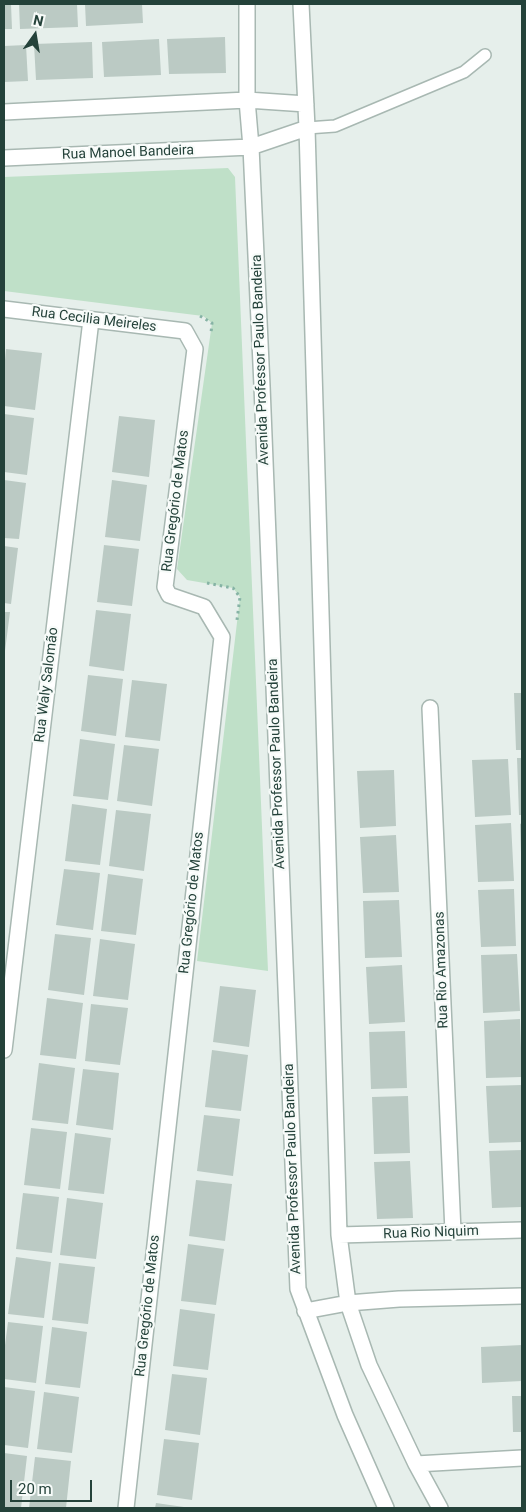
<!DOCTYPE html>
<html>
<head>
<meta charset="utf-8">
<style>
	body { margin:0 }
	#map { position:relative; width:526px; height:1512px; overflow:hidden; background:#e6efeb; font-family:Roboto,sans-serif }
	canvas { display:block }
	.frame { position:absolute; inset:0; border:5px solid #24423a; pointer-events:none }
	.north { position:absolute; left:10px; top:10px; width:50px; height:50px; -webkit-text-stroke:4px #f7fbf9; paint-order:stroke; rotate:13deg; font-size:14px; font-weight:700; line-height:20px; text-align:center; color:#24423a }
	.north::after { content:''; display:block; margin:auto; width:18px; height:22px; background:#24423a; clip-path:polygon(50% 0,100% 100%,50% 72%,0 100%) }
	.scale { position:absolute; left:10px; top:1480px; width:82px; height:22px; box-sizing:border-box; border:2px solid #24423a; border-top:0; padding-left:6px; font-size:15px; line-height:18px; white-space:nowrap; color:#24423a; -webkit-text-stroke:4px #f7fbf9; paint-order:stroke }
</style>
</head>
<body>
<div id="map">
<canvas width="526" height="1512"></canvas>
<div class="frame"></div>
<div class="north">N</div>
<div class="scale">20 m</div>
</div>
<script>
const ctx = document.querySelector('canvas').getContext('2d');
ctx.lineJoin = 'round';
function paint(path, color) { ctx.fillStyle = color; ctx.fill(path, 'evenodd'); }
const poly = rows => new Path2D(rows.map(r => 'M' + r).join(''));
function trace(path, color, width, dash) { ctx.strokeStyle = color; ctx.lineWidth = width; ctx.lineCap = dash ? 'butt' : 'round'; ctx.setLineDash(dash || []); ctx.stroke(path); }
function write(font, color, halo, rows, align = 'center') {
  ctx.font = font + ' Roboto,sans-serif'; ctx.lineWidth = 4.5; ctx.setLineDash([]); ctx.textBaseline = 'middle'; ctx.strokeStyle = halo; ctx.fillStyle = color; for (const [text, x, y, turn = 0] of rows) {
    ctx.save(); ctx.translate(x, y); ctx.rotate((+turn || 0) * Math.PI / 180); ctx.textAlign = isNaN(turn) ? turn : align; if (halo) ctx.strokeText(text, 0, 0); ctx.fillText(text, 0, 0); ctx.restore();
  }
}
paint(poly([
	[228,168,235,177,268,971,197,961,240,597,233,588,187,580,177,569,212,323,203,316,4,291,4,177]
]), '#bfe0c8');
paint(poly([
	[4,4,11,4,12,29,4,29],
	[19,4,77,4,78,27,20,29],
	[85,4,142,4,143,23,86,26],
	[225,37,226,73,169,74,167,39],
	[159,39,161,75,104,77,102,42],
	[92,42,93,78,36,80,34,44],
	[26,45,28,81,4,82,4,46],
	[6,349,42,353,35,410,4,406,4,370],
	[4,414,34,418,27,475,4,472],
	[119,416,155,420,149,477,112,472],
	[4,480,26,483,19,539,4,538],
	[112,480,147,485,140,541,105,537],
	[104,545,139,549,132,606,97,602],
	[4,546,18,548,11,604,4,603],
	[96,610,131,614,124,671,89,666],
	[4,612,10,612,5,651,4,651],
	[88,675,123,679,116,736,81,731],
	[132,680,167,684,160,741,125,737],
	[514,693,522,693,522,750,516,750],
	[80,739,115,744,108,800,73,796],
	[124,745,159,749,152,806,117,801],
	[517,758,522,758,522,815,519,815],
	[508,759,511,815,475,817,472,760],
	[394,770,396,826,360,828,357,771],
	[72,804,107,809,100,865,65,861],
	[116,810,151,814,144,871,109,866],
	[511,823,514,881,478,882,475,825],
	[522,823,522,853,521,853,520,824],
	[396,835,399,892,363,893,360,837],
	[64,869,100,873,93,930,56,925],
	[108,874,143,879,136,935,101,931],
	[514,889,516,946,481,947,478,890],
	[399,900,402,957,365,958,363,901],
	[55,934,91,938,84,995,48,990],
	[100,939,135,944,128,1000,93,996],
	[517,954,520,1011,483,1013,481,955],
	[402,965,405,1022,369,1024,366,967],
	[220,986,256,990,249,1047,213,1042],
	[47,998,83,1003,76,1059,40,1055],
	[91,1004,128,1008,120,1065,85,1061],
	[520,1019,522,1077,486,1078,484,1021],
	[405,1031,407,1088,371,1089,369,1032],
	[212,1050,248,1055,241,1111,205,1107],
	[39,1063,75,1068,68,1124,32,1120],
	[83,1069,119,1073,113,1130,76,1125],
	[522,1085,522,1142,489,1143,486,1086],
	[408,1096,410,1153,374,1154,372,1097],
	[204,1115,240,1119,233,1176,197,1171],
	[31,1128,67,1132,60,1189,24,1185],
	[75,1133,111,1138,104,1194,68,1190],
	[522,1150,522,1207,492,1208,489,1151],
	[410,1161,413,1218,377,1219,374,1162],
	[196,1180,232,1184,225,1241,189,1236],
	[23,1193,59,1197,52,1253,16,1249],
	[67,1198,103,1203,96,1259,60,1255],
	[188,1244,224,1249,216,1305,181,1301],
	[16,1257,51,1262,44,1318,8,1314],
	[59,1263,95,1267,88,1324,52,1320],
	[180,1309,215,1314,208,1370,173,1366],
	[8,1322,43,1326,36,1383,4,1379,4,1353],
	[52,1327,87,1332,80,1388,45,1384],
	[522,1345,522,1381,482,1383,481,1347],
	[172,1374,207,1378,200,1435,165,1430],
	[4,1387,35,1391,28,1448,4,1445],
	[44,1392,79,1397,72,1453,37,1449],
	[512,1396,522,1396,522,1432,513,1432],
	[164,1439,199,1443,192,1500,157,1495],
	[4,1453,27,1456,21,1508,4,1508],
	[35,1457,71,1461,66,1508,29,1508],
	[156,1503,184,1507,184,1508,155,1508]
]), '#bbcac4');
const lane = poly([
	[307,128,335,126,464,72,485,55]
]);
const street = poly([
	[247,4,247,100,251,147,262,386,298,1289,345,1415,386,1508],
	[301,4,307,128,339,1235,348,1303,369,1365,416,1464,440,1508],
	[4,112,247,100,306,104],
	[4,158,251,147,307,128],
	[4,309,185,331,195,349,165,587,169,595,204,607,222,637,126,1508],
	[430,708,453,1232],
	[4,1050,91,320],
	[339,1235,522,1230],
	[305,1311,348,1303,399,1299,522,1296],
	[416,1464,522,1458]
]);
trace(lane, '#a8b8b2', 14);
trace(street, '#a8b8b2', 18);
trace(poly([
	[200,316,212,323,211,333],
	[207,583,233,588,240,597,237,620]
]), '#86b3a5', 3, [2.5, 4]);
trace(lane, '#fff', 11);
trace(street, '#fff', 15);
write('14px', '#24423a', '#f7fbf9', [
	["Rua Manoel Bandeira",128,153,-2],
	["Rua Cecilia Meireles",94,320,7],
	["Avenida Professor Paulo Bandeira",261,360,-92],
	["Rua Gregório de Matos",176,501,-83],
	["Rua Waly Salomão",47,685,-83],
	["Avenida Professor Paulo Bandeira",277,764,-92],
	["Rua Gregório de Matos",192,903,-84],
	["Rua Rio Amazonas",442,970,-92],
	["Avenida Professor Paulo Bandeira",293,1169,-92],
	["Rua Rio Niquim",431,1233,-2],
	["Rua Gregório de Matos",148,1306,-84]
]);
</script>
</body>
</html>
